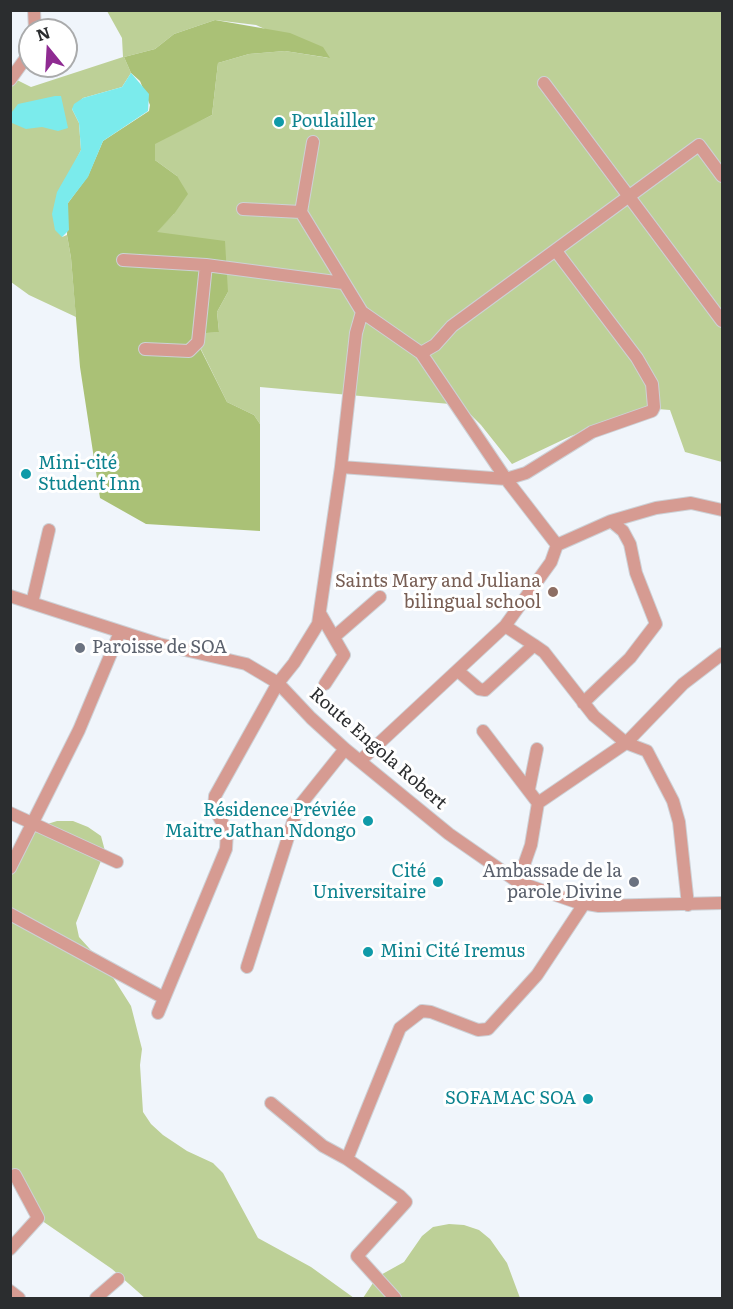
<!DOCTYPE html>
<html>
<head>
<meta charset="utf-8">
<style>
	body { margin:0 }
	#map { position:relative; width:733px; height:1309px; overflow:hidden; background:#f0f5fb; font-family:Literata,serif }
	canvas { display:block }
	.frame { position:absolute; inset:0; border:12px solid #2b2d2f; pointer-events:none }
	.north { position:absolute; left:18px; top:18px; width:60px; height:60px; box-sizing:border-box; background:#fff; border:2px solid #aaabac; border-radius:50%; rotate:342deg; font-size:16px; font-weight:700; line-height:24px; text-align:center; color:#2b2d2f }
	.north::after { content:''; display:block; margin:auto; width:21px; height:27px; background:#8f2b92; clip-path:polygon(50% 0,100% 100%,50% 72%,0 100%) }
</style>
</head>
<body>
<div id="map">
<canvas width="733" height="1309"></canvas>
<div class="frame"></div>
<div class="north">N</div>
</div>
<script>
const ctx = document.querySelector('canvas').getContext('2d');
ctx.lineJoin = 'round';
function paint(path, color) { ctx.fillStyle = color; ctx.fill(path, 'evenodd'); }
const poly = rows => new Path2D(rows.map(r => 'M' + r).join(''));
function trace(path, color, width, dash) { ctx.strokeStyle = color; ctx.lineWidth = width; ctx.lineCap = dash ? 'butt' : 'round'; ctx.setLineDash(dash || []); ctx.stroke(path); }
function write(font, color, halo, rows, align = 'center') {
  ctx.font = font + ' Literata,serif'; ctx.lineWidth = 6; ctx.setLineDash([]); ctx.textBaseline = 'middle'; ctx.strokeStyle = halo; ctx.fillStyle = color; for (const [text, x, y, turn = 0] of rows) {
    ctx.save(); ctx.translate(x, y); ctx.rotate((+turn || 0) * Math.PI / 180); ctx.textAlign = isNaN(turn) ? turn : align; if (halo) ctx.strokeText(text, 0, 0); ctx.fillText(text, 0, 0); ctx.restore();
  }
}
paint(poly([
	[107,11,722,11,722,462,685,452,670,410,645,408,571,436,512,464,481,425,461,405,260,387,260,424,254,415,227,402,193,333,219,332,217,312,228,292,156,232,174,214,177,176,155,160,155,143,212,115,218,63,249,54,285,51,329,58,256,25,215,20,174,34,155,49,124,57,131,73,122,87,83,98,72,109,79,123,81,150,74,164,62,237,67,235,71,258,76,317,29,295,11,282,11,77,31,87,123,57,122,38],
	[57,821,73,821,88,827,101,836,105,851,76,923,79,937,107,968,131,1006,142,1049,140,1065,143,1112,151,1124,163,1135,187,1151,213,1163,223,1173,258,1238,311,1267,354,1298,145,1298,112,1269,38,1218,11,1168,11,850,41,826],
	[449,1224,464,1225,479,1230,490,1239,507,1263,520,1298,363,1298,377,1277,404,1262,422,1236,433,1227]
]), '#bdd097');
paint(poly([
	[215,20,290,33,323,47,330,58,285,51,249,54,218,63,212,115,155,144,155,160,177,176,188,194,174,214,157,232,225,241,228,292,217,312,219,332,193,334,227,402,254,415,260,424,260,531,146,524,100,498,80,367,71,258,67,235,68,203,88,176,103,141,149,111,150,105,140,81,131,73,124,57,155,49,174,34]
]), '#aac176');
paint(poly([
	[131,73,149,94,148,111,103,141,88,177,68,203,69,230,62,237,55,230,52,214,57,192,81,150,79,123,72,109,74,104,83,98,122,87],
	[55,96,61,96,68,128,58,131,42,127,26,129,12,123,12,112,18,104]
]), '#7bebec');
const minor = poly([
	[34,10,35,30],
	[10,80,30,52],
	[544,83,722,321],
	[313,142,301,212,362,312,421,353,506,479,526,473,592,432,652,411,654,407,652,384,637,358,556,251],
	[243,209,301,212],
	[123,260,206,265,343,283],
	[145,349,189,351,198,342,206,265],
	[421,353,435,345,452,326,699,145,722,176],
	[341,467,356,333,362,312],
	[10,596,159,644,246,664,278,683,311,718,345,749,449,834,518,882,576,902,599,906,722,903],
	[32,603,49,530],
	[321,615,344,655,325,684],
	[505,626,534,645],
	[334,637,380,597],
	[458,671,479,689,485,690,534,645,544,652,594,716,626,743,647,751,673,801,679,822,688,905],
	[583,703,630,658,656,624,636,573,630,544,623,531,611,521],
	[483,731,538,803],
	[360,761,505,626,551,562,557,545],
	[529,789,537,749],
	[10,813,117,862],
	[10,868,79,730,120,632],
	[518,882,531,845,538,803,626,743,683,684,722,654],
	[10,914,164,998],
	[247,967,297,809,345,749],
	[158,1013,226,849,227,831,214,808,215,796,278,683,294,663,318,624,341,467,506,479,557,545,611,521,656,508,691,503,722,510],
	[271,1103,323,1146,347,1159,400,1196,406,1202,357,1256,395,1298],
	[347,1159,400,1028,422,1011,431,1012,478,1030,488,1029,537,975,584,904],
	[10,1249,38,1218,15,1175],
	[10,1291,19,1298],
	[96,1298,118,1279]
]);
trace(minor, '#cdd1d6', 14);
trace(minor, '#d69b92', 12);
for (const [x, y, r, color] of [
	[279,122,6,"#0f9aa8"],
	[26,474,6,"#0f9aa8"],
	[553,592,6,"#8d6e63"],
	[80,648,6,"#6b7280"],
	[368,821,6,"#0f9aa8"],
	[438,882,6,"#0f9aa8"],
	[634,882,6,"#6b7280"],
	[368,952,6,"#0f9aa8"],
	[588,1099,6,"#0f9aa8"]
]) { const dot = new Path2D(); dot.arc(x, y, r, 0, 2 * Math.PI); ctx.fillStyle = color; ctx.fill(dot); trace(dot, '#fff', 2); }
write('18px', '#0d838f', '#fff', [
	["Poulailler",291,122],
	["Mini-cité",38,464],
	["Student Inn",38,485],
	["Résidence Préviée",356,811,"right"],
	["Maitre Jathan Ndongo",356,832,"right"],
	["Cité",426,872,"right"],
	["Universitaire",426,893,"right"],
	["Mini Cité Iremus",380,952],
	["SOFAMAC SOA",576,1099,"right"]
], 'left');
write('18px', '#785e54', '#fff', [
	["Saints Mary and Juliana",541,582],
	["bilingual school",541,603]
], 'right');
write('18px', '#5b616d', '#fff', [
	["Paroisse de SOA",92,648],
	["Ambassade de la",622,872,"right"],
	["parole Divine",622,893,"right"]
], 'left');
write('18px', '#2b2d2f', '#fff', [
	["Route Engola Robert",378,749,41]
]);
</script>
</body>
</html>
